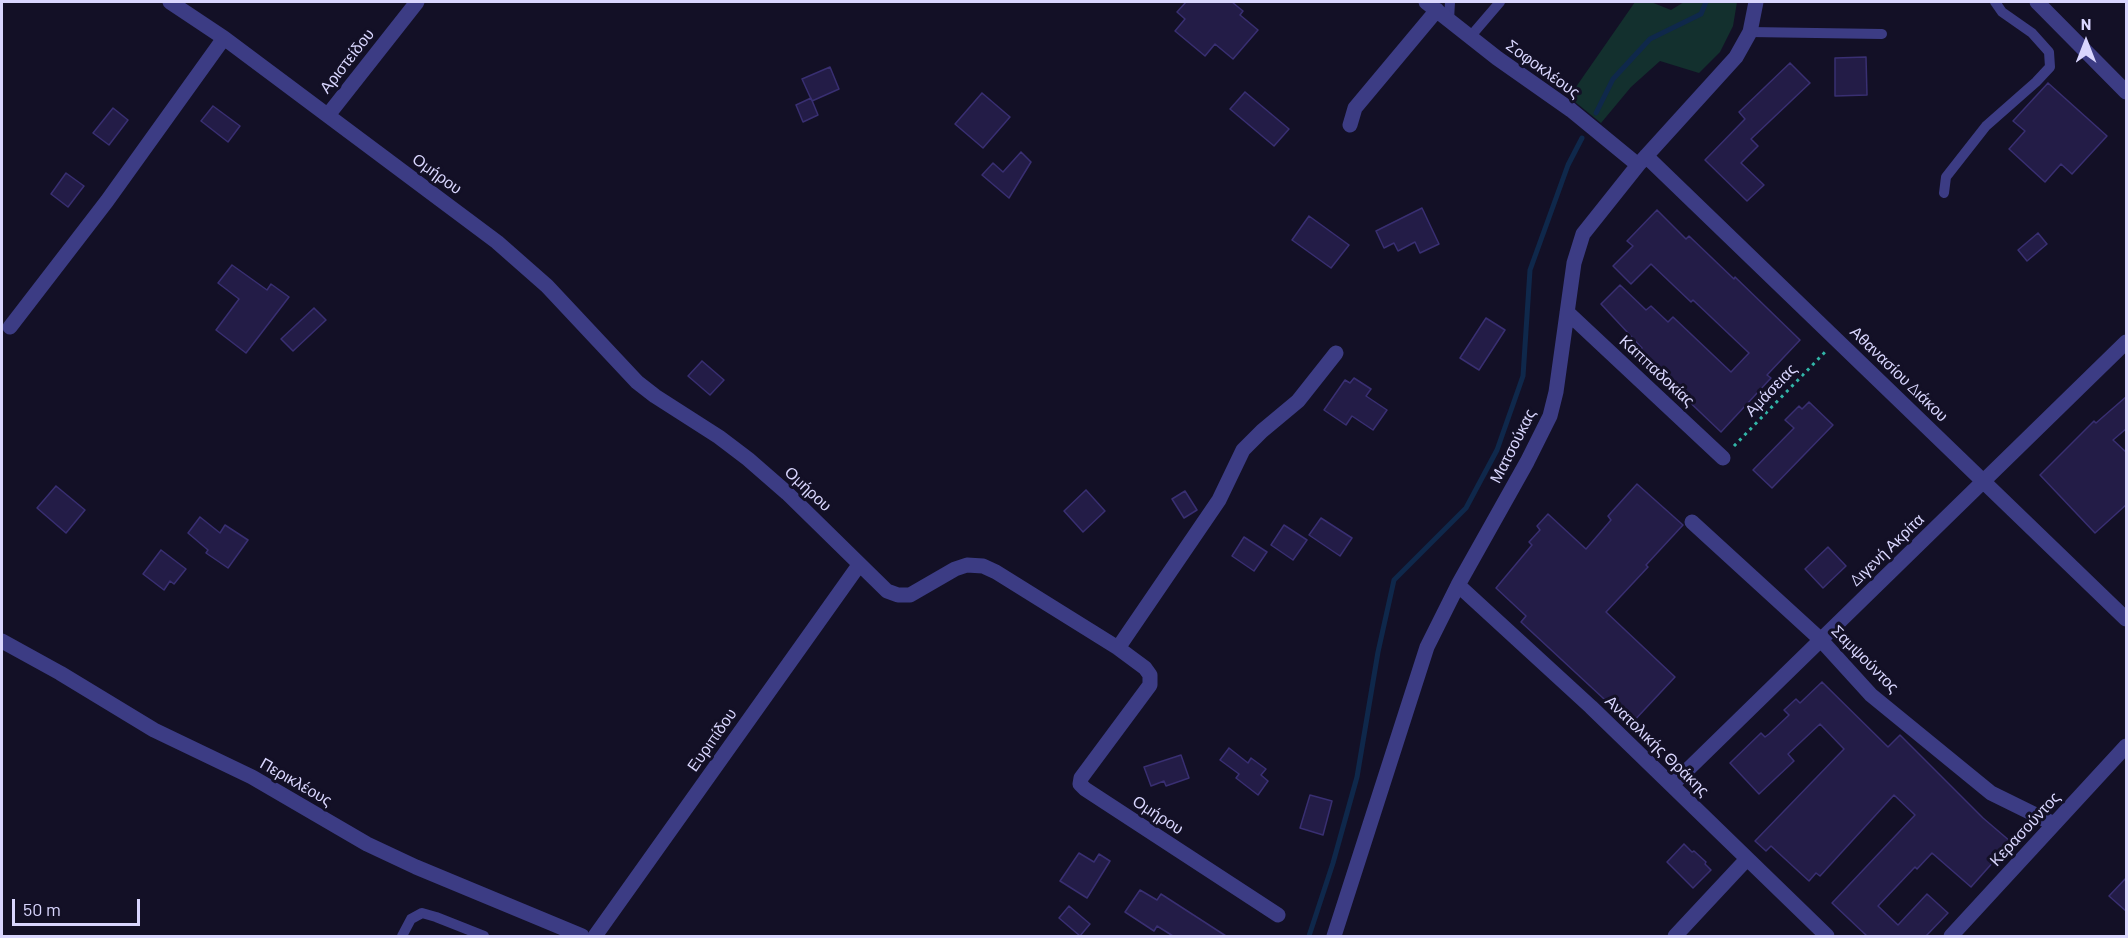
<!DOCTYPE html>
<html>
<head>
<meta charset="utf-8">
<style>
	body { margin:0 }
	#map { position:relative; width:2128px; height:938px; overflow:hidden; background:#131026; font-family:Barlow,sans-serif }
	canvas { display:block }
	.frame { position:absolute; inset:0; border:3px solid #d9d6fe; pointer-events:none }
	.north { position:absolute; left:2056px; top:12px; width:60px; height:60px; -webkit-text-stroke:4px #131026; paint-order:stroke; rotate:0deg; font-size:16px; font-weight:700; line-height:24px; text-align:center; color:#d9d6fe }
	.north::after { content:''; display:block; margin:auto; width:21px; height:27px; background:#d9d6fe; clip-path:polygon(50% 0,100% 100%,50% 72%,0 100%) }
	.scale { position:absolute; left:12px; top:899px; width:128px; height:27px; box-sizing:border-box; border:3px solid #d9d6fe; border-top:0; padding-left:8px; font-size:18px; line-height:21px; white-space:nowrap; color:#d9d6fe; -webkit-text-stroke:4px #131026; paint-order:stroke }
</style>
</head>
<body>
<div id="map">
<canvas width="2128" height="938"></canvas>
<div class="frame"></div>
<div class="north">N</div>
<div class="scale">50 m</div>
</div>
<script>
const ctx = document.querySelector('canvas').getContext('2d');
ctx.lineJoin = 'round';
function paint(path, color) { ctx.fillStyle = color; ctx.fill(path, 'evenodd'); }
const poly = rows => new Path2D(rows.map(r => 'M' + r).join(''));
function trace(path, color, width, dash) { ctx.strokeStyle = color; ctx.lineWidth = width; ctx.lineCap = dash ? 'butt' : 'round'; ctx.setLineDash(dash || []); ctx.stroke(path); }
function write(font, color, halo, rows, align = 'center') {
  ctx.font = font + ' Barlow,sans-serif'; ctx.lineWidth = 6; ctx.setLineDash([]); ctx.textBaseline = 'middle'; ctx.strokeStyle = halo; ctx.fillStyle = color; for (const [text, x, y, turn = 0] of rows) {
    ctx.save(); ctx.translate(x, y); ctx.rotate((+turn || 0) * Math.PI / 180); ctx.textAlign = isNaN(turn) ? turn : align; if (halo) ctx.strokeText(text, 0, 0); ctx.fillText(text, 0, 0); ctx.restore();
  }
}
paint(poly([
	[1635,2,1651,2,1671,10,1684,2,1737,2,1733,26,1720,52,1699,73,1660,61,1631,87,1601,123,1569,97]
]), '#13302e');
trace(poly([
	[1596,113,1613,79,1650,39,1701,14,1706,2],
	[1309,936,1333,863,1357,777,1378,652,1394,580,1466,508,1497,450,1523,376,1530,270,1568,165,1582,138]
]), '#0f284b', 5);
const building = poly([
	[1186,2,1232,2,1243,11,1240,15,1258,30,1233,59,1215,44,1205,56,1175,31,1185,19,1177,12,1186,2],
	[1866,57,1867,95,1835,96,1835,58,1866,57],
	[1790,63,1810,83,1751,139,1758,146,1741,163,1764,185,1747,201,1705,160,1745,119,1739,112,1790,63],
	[830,67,839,89,812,101,802,79,830,67],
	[2048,83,2107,136,2072,174,2061,164,2045,182,2009,149,2025,131,2013,121,2048,83],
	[1245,92,1289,129,1274,146,1230,109,1245,92],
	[982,93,1010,117,983,148,955,124,982,93],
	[811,98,818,115,803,122,796,105,811,98],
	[213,106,240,126,228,142,201,121,213,106],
	[113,108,128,120,109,145,93,133,113,108],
	[1021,152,1031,162,1009,198,982,175,993,163,1003,172,1021,152],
	[66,173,84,186,68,207,51,194,66,173],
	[1422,208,1439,244,1420,253,1415,242,1398,251,1394,243,1384,248,1376,231,1422,208],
	[1657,210,1686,239,1689,236,1734,279,1735,277,1800,340,1767,375,1771,378,1721,432,1638,353,1642,348,1601,304,1620,285,1646,310,1651,306,1668,322,1673,317,1731,372,1749,353,1693,300,1691,302,1651,264,1631,284,1613,266,1633,246,1627,241,1657,210],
	[1309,216,1349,245,1331,268,1292,240,1309,216],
	[2038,233,2047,244,2027,261,2018,250,2038,233],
	[232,265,267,290,271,284,289,297,246,353,216,330,239,299,218,283,232,265],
	[314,308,326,320,293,351,281,339,314,308],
	[1486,318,1505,330,1479,370,1460,358,1486,318],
	[702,361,724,380,710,395,688,376,702,361],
	[1354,378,1371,389,1366,396,1387,410,1373,430,1352,416,1346,425,1324,410,1345,380,1350,383,1354,378],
	[2127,396,2127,428,2113,440,2127,453,2127,504,2095,533,2040,475,2094,421,2096,423,2127,396],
	[1809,402,1833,425,1772,488,1753,470,1794,428,1785,420,1799,406,1802,409,1809,402],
	[1637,484,1683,525,1646,565,1648,567,1606,612,1675,677,1631,724,1521,622,1526,616,1496,588,1532,545,1529,542,1540,530,1537,526,1548,514,1586,549,1611,520,1608,516,1637,484],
	[56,486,85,510,66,533,37,508,56,486],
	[1086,490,1105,511,1083,532,1064,511,1086,490],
	[1185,491,1197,510,1184,518,1172,499,1185,491],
	[200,517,220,533,225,525,248,540,228,568,206,553,208,550,188,533,200,517],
	[1321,518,1352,538,1340,556,1309,535,1321,518],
	[1284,525,1307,540,1293,560,1271,545,1284,525],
	[1244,537,1267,552,1254,571,1232,556,1244,537],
	[1828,547,1846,566,1823,588,1805,569,1828,547],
	[161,550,186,569,174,584,170,581,164,590,143,574,161,550],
	[1822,682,1888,747,1900,735,1983,818,2011,842,1971,887,1932,853,1917,869,1915,867,1878,906,1898,925,1927,894,1948,913,1926,936,1867,936,1832,903,1915,815,1894,795,1820,876,1816,873,1809,881,1771,846,1766,851,1755,841,1844,749,1820,724,1788,754,1794,761,1759,794,1730,763,1761,733,1765,737,1769,734,1789,715,1784,710,1796,699,1800,703,1822,682],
	[1229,748,1248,763,1251,758,1266,769,1261,775,1268,781,1258,795,1236,778,1239,774,1220,760,1229,748],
	[1181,755,1189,778,1166,786,1164,781,1151,786,1144,767,1181,755],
	[1310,795,1332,801,1323,835,1300,828,1310,795],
	[1684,844,1692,852,1694,851,1706,862,1705,864,1711,870,1693,888,1667,862,1684,844],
	[1079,853,1094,862,1099,854,1110,861,1087,898,1060,881,1079,853],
	[2127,877,2127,912,2109,896,2127,877],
	[1140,890,1157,900,1161,894,1226,936,1173,936,1157,926,1154,931,1125,912,1140,890],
	[1069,906,1090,924,1080,936,1059,918,1069,906]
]);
paint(building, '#231c47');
trace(building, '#392f72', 1.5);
trace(poly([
	[1734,446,1827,350]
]), '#32b6a8', 3, [3, 4.5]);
trace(poly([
	[1449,20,1450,2],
	[1750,32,1882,34],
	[1470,37,1500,2],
	[1944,193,1946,177,1986,126,2036,82,2050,67,2049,52,2032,33,2002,12,1995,2],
	[402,936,411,919,422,913,436,917,484,936]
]), '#3c3c84', 10);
trace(poly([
	[170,2,224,38,497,242,547,286,637,382,655,396,719,437,748,459,787,493,887,591,898,595,910,595,955,569,967,565,983,566,996,572,1118,648,1145,668,1150,675,1150,685,1081,778,1080,784,1085,789,1278,915],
	[1426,2,1497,58,1571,110,1638,165],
	[2037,2,2126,92],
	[328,115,417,2],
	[1350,125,1355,108,1437,10],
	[1646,156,2126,619],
	[1567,312,1723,458],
	[10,327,107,201,224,38],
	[1692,522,1820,639,1871,695,1991,793,2054,824],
	[1458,585,1591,707,1827,936],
	[1118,648,1219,500,1243,450,1262,431,1298,401,1336,353],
	[1672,785,2126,342],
	[595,936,859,565],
	[1334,936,1427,647,1458,585,1527,462,1550,416,1556,392,1574,263,1583,234,1638,165,1736,57,1750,32,1756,2],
	[1675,936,1746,860],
	[1951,936,2126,746]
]), '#3c3c84', 15);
trace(poly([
	[2,641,60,673,154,730,252,777,367,844,416,867,582,936]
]), '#3c3c84', 15);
write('16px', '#d9d6fe', '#131026', [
	["Αριστείδου",347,61,-52],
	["Σοφοκλέους",1543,69,36],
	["Ομήρου",437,174,36],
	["Καππαδοκίας",1657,371,43],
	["Αθανασίου Διάκου",1899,374,44],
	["Αμάσειας",1771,390,-46],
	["Ματσούκας",1513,446,-63],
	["Ομήρου",808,489,43],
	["Διγενή Ακρίτα",1887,550,-44],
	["Σαμψούντος",1865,659,45],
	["Ευριπίδου",712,740,-55],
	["Ανατολικής Θράκης",1657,746,44],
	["Περικλέους",296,782,30],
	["Ομήρου",1158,815,33],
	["Κερασούντος",2025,829,-47]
]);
</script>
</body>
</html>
